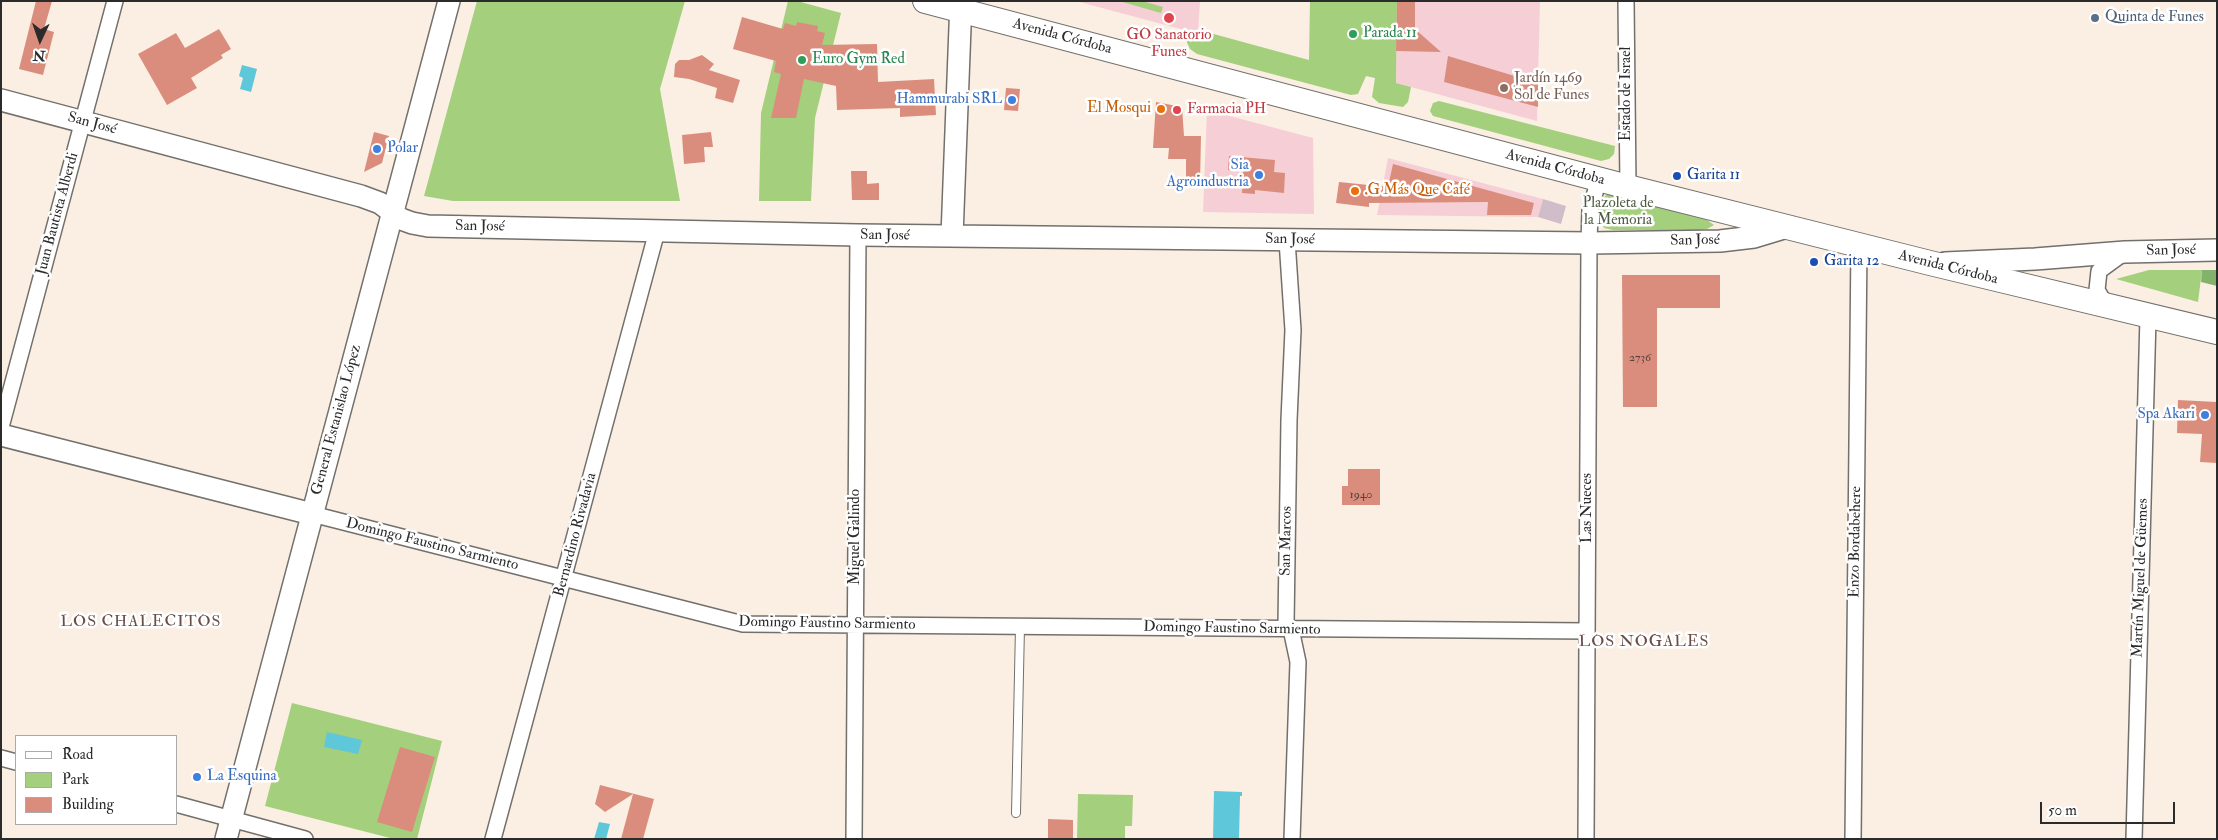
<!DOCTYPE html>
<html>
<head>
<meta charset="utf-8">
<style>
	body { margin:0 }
	#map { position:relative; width:2218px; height:840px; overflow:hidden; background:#faefe2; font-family:"IM FELL Double Pica",serif }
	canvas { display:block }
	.frame { position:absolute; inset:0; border:2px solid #2b2b2b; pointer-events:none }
	.legend { position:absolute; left:15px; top:735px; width:162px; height:90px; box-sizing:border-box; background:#fff; border:1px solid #aaa; margin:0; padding:6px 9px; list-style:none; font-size:15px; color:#2b2b2b }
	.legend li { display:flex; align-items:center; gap:10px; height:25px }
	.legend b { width:25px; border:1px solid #aaa }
	.north { position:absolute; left:15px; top:15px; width:50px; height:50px; -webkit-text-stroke:4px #fff; paint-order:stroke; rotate:183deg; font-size:14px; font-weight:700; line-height:20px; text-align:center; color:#2b2b2b }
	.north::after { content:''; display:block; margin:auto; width:18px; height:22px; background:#2b2b2b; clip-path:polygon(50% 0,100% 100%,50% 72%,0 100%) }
	.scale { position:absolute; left:2040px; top:802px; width:135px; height:22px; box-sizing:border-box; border:2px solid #2b2b2b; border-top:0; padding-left:6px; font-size:15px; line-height:18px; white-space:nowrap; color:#2b2b2b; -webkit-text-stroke:4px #fff; paint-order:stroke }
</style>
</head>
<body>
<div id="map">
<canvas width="2218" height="840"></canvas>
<div class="frame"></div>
<ul class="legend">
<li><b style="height:6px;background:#fff"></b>Road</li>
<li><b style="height:14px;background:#a4cf7c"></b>Park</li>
<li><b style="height:14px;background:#db8d7d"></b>Building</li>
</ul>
<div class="north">N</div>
<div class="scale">50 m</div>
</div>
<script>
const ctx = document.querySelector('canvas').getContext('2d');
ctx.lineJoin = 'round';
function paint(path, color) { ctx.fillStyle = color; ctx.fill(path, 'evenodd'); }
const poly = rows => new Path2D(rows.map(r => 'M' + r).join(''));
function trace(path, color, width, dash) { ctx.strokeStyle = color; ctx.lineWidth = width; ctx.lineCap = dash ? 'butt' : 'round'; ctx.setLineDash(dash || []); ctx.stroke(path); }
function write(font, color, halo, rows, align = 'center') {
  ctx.font = font + ' "IM FELL Double Pica",serif'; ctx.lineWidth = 5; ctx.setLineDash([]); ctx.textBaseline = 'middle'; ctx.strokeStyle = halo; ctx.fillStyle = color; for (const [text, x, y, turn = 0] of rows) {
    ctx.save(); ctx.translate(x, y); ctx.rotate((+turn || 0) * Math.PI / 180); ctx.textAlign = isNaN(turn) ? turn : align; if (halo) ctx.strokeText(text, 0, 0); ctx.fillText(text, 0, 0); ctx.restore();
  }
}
paint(poly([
	[1076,1,1200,1,1198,34,1173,27],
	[1397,1,1540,1,1537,121,1396,83],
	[1207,110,1313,138,1314,214,1203,212],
	[1388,158,1543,199,1538,217,1377,215]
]), '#f6cfd6');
paint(poly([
	[1543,199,1566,206,1561,224,1538,217]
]), '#d1bdc9');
paint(poly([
	[477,1,685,1,660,89,680,201,453,201,424,196],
	[788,1,797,1,841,13,815,118,811,201,759,201,761,113],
	[1119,1,1142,1,1163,7,1161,13],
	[1310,1,1397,1,1396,83,1411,87,1408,102,1403,107,1379,103,1372,97,1375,78,1366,76,1358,94,1351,95,1197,54,1190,49,1185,38,1185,31,1198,34,1199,30,1309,60],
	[1439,101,1615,146,1614,154,1609,159,1601,161,1433,116,1430,111,1433,103],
	[1611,194,1707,220,1714,225,1707,229,1697,230,1613,230,1604,228,1600,219,1600,209,1602,200,1606,195],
	[2149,270,2202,270,2198,302,2116,279],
	[292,703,442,741,417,839,394,839,265,806],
	[1078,794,1133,795,1132,826,1125,826,1125,839,1077,839]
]), '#a4cf7c');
paint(poly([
	[2202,270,2217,270,2217,286,2201,282]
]), '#83b26c');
paint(poly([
	[242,65,257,69,251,92,240,89,243,78,239,76],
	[327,732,362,740,358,754,324,747],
	[1214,791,1242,792,1242,796,1240,796,1239,839,1213,839],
	[599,822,610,824,606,839,594,839]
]), '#5ec7d9');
paint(poly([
	[36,1,52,1,44,29,54,32,43,75,19,69],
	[1397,1,1415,1,1415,29,1441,52,1396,51],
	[742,17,783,29,785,23,796,26,797,22,818,26,817,31,825,33,822,45,877,44,878,82,934,79,936,115,900,117,900,108,837,110,836,86,804,79,796,118,771,118,781,74,774,72,776,61,733,49],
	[219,29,231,49,221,55,223,58,191,78,197,88,167,105,138,54,176,33,185,48],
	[702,55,714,64,709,70,740,80,733,103,715,98,717,88,689,79,674,77,675,64,679,60,689,60],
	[1448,56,1538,83,1538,107,1444,82],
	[1006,88,1020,89,1018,111,1004,110],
	[1156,102,1182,107,1184,136,1201,136,1200,183,1186,183,1186,159,1168,159,1169,148,1153,148],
	[374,132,389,136,382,163,364,172],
	[711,132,713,147,704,147,705,162,684,164,682,135],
	[1229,156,1275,160,1274,172,1285,173,1284,193,1255,190,1255,194,1242,193,1243,171,1228,170],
	[1393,164,1534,203,1531,215,1487,215,1488,202,1369,203,1369,207,1336,203,1339,182,1388,187],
	[851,171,867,171,867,184,879,183,879,200,852,200],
	[1622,275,1720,275,1720,308,1657,308,1657,407,1623,407],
	[2178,400,2217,402,2217,463,2200,462,2202,434,2177,433],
	[1348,469,1380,469,1380,505,1342,505,1342,486,1348,486],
	[400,747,435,757,412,832,377,822],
	[600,785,654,799,643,839,621,839,633,794,605,812,595,804],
	[1048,819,1073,820,1073,839,1048,839]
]), '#db8d7d');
const lane = poly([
	[1016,813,1020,627]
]);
const street = poly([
	[1626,1,1628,187],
	[1287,240,1293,330,1289,420,1286,624,1291,629,1298,662,1292,839],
	[2107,307,2097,290,2099,271,2125,252],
	[1,427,115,1],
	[312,514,743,624,1587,631],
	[1,758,16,762],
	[176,804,305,839],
	[493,839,657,231],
	[854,839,858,235],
	[1586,839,1589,243,1590,210,1599,179],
	[1853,839,1859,245],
	[2134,839,2148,317]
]);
const secondary = poly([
	[1,100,361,196,380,203,401,219,412,223,428,226,858,235,1589,243,1720,241,1754,237,1787,227],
	[952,236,961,1],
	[1945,263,2035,259,2125,252,2217,250],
	[1,435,312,514],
	[226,839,449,1]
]);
const primary = poly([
	[925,1,1628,187,1930,263,2217,332]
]);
trace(lane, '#73706b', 10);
trace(street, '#73706b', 18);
trace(secondary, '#73706b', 24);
trace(primary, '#73706b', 26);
trace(lane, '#fff', 8);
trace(street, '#fff', 15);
trace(secondary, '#fff', 21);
trace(primary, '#fff', 24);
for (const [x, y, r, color] of [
	[1169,18,6,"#e0444e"],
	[2095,18,5,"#5c6f8a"],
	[1353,34,5,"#2e9e5b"],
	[802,60,5,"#2e9e5b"],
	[1504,88,5,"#8d6e63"],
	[1012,100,5,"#3f7fe0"],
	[1161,109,5,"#e8710a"],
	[1177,110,5,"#e0444e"],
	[377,149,5,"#3f7fe0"],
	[1259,175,5,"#3f7fe0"],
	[1677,176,5,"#1a4fb4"],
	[1355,191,5,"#e8710a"],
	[1814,262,5,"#1a4fb4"],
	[2205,415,5,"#3f7fe0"],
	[197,777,5,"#3f7fe0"]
]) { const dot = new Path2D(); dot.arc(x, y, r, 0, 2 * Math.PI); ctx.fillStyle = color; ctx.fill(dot); trace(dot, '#fff', 2); }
write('12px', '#574440', null, [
	["2736",1640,358],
	["1940",1361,495]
]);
write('15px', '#4e5e75', '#fff', [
	["Quinta de Funes",2105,18]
], 'left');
write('15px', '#27864d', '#fff', [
	["Parada 11",1363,34],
	["Euro Gym Red",812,60]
], 'left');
write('15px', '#be3a42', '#fff', [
	["GO Sanatorio",1169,36],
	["Funes",1169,53],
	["Farmacia PH",1187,110,"left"]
]);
write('15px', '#2b2b2b', '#fff', [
	["Avenida Córdoba",1062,37,15],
	["Estado de Israel",1627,94,-90],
	["San José",92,124,15],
	["Avenida Córdoba",1555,168,15],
	["Juan Bautista Alberdi",58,214,-75],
	["San José",480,227,1],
	["San José",885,236,1],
	["San José",1290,240,1],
	["San José",1695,241,-1],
	["San José",2171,251,-1],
	["Avenida Córdoba",1948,268,14],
	["General Estanislao López",337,420,-75],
	["Las Nueces",1588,508,-90],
	["Bernardino Rivadavia",576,535,-75],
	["Miguel Galindo",856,537,-90],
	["San Marcos",1287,541,-89],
	["Enzo Bordabehere",1856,542,-89],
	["Domingo Faustino Sarmiento",432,545,14],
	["Martín Miguel de Güemes",2141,578,-88],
	["Domingo Faustino Sarmiento",827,624,1],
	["Domingo Faustino Sarmiento",1232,629,1]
]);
write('15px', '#785e54', '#fff', [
	["Jardín 1469",1514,79],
	["Sol de Funes",1514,96]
], 'left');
write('15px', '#366cbe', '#fff', [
	["Hammurabi SRL",1002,100],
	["Polar",387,149,"left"],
	["Sia",1249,166],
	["Agroindustria",1249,183],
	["Spa Akari",2195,415],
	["La Esquina",207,777,"left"]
], 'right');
write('15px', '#c56008', '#fff', [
	["El Mosqui",1151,109],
	[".G Más Que Café",1365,191,"left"]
], 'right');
write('15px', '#164399', '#fff', [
	["Garita 11",1687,176],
	["Garita 12",1824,262]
], 'left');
write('15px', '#4f5c43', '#fff', [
	["Plazoleta de",1618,204],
	["la Memoria",1618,221]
]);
ctx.letterSpacing = '1px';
write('16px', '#694d48', '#fff', [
	["LOS CHALECITOS",141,623],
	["LOS NOGALES",1644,643]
]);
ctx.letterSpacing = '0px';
</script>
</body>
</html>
